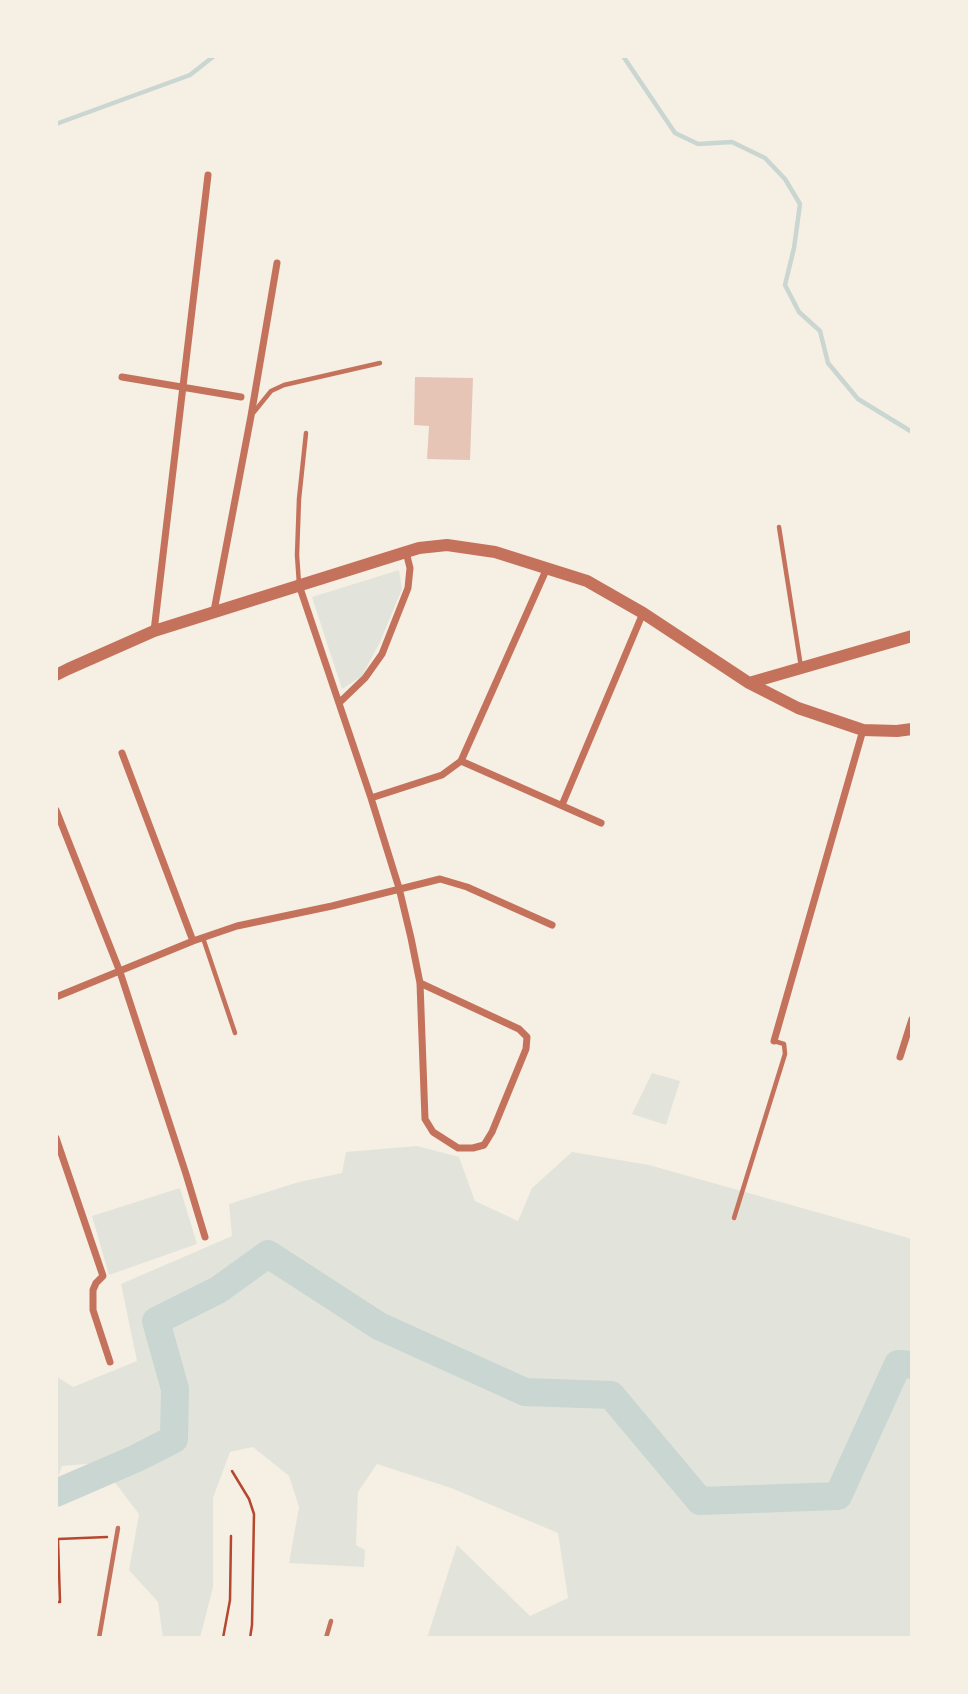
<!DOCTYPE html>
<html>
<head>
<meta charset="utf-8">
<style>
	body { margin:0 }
	#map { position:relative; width:968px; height:1694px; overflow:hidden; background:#f6efe4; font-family:"PT Serif",serif }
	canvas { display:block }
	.frame { position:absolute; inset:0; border:58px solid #f6efe4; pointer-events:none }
</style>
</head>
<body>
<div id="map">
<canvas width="968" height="1694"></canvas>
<div class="frame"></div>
</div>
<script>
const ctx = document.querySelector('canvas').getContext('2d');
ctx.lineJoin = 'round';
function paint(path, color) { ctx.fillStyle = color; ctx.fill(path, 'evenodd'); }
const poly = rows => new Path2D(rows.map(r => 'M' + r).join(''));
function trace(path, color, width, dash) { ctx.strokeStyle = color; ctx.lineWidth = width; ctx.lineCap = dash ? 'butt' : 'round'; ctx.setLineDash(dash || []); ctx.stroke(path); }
paint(poly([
	[399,570,402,589,380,642,362,676,342,689,312,597],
	[652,1073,680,1081,666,1125,632,1114],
	[417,1146,459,1157,475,1201,518,1221,532,1188,572,1152,649,1165,912,1239,912,1638,427,1638,457,1545,530,1616,568,1598,558,1533,451,1488,377,1464,358,1492,356,1545,365,1550,364,1567,289,1563,299,1507,289,1476,253,1447,230,1452,213,1498,213,1587,200,1638,163,1638,158,1602,129,1570,139,1514,100,1463,62,1466,56,1482,56,1376,73,1387,137,1361,121,1284,232,1236,229,1204,299,1182,342,1173,346,1152],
	[180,1188,197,1244,109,1275,92,1216]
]), '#e2e4dc');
trace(poly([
	[623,56,675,133,698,144,732,142,765,158,785,179,800,204,794,248,785,285,799,312,820,331,828,363,858,399,912,432],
	[56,124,190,75,214,56]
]), '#c9d6d2', 4.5);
trace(poly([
	[56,1493,137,1458,174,1439,175,1389,156,1321,218,1290,268,1254,379,1326,525,1392,611,1395,700,1501,838,1496,898,1364,912,1365]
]), '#c9d6d2', 28);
paint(poly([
	[415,377,473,378,470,460,427,459,429,426,414,425]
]), '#e6c5b7');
trace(poly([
	[232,1471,249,1499,254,1514,252,1625,250,1638],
	[56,1602,60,1602,58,1539,107,1537],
	[223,1638,230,1600,231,1536]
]), '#b5482f', 2.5);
trace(poly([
	[254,412,271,391,284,385,380,363],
	[779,527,801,667],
	[299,584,297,555,299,499,306,433],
	[203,938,235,1033],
	[734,1218,785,1054,784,1044,774,1041],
	[99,1638,118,1528],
	[326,1638,331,1621]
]), '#c5725c', 4.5);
trace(poly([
	[122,377,241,397],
	[299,585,371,798,399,888,411,938,420,983,425,1119,433,1132,458,1148,473,1148,484,1145,492,1132,526,1049,527,1037,519,1029,420,983],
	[214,611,251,416,277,263],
	[154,631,208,175],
	[340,702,365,678,382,654,408,588,410,568,406,552],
	[122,753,193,941],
	[461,761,601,823],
	[371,798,442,775,461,761,547,568],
	[562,805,643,613],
	[56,810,120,972,186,1174,205,1237],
	[56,997,193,941,237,926,332,906,440,879,467,887,552,925],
	[774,1041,863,730],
	[900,1057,912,1019],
	[56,1138,103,1276,96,1283,93,1290,93,1310,110,1362]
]), '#c5725c', 7);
trace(poly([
	[56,675,68,669,154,631,406,552,419,548,447,545,495,552,587,581,643,613,749,683,798,708,863,730,897,731,912,729],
	[749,683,912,636]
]), '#c5725c', 12);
</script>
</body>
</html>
